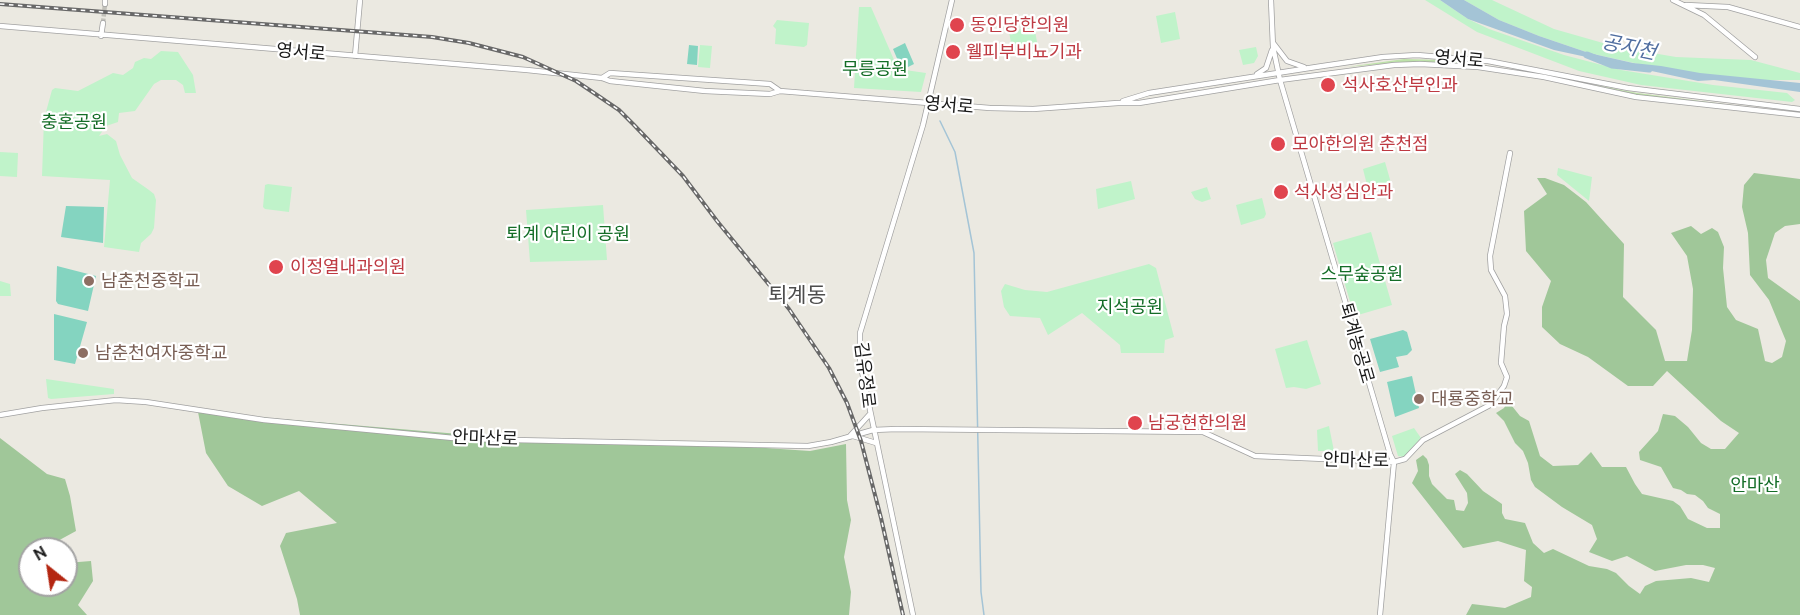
<!DOCTYPE html>
<html>
<head>
<meta charset="utf-8">
<style>
	body { margin:0 }
	#map { position:relative; width:1800px; height:615px; overflow:hidden; background:#ebe9e1; font-family:Ubuntu,sans-serif }
	canvas { display:block }
	.north { position:absolute; left:18px; top:537px; width:60px; height:60px; box-sizing:border-box; background:#fff; border:2px solid #a3a3a3; border-radius:50%; rotate:330deg; font-size:16px; font-weight:700; line-height:24px; text-align:center; color:#1a1a1a }
	.north::after { content:''; display:block; margin:auto; width:21px; height:27px; background:#b42611; clip-path:polygon(50% 0,100% 100%,50% 72%,0 100%) }
</style>
</head>
<body>
<div id="map">
<canvas width="1800" height="615"></canvas>
<div class="north">N</div>
</div>
<script>
const ctx = document.querySelector('canvas').getContext('2d');
ctx.lineJoin = 'round';
function paint(path, color) { ctx.fillStyle = color; ctx.fill(path, 'evenodd'); }
const poly = rows => new Path2D(rows.map(r => 'M' + r).join(''));
function trace(path, color, width, dash) { ctx.strokeStyle = color; ctx.lineWidth = width; ctx.lineCap = dash ? 'butt' : 'round'; ctx.setLineDash(dash || []); ctx.stroke(path); }
function write(font, color, halo, rows, align = 'center') {
  ctx.font = font + ' Ubuntu,"Noto Sans KR",sans-serif'; ctx.lineWidth = 4.5; ctx.setLineDash([]); ctx.textBaseline = 'middle'; ctx.strokeStyle = halo; ctx.fillStyle = color; for (const [text, x, y, turn = 0] of rows) {
    ctx.save(); ctx.translate(x, y); ctx.rotate((+turn || 0) * Math.PI / 180); ctx.textAlign = isNaN(turn) ? turn : align; if (halo) ctx.strokeText(text, 0, 0); ctx.fillText(text, 0, 0); ctx.restore();
  }
}
paint(poly([
	[1404,59,1442,60,1463,62,1461,64,1403,62,1347,67],
	[1590,84,1637,93,1748,107,1637,95]
]), '#bee2aa');
paint(poly([
	[1754,173,1800,179,1800,224,1785,226,1775,233,1766,260,1768,278,1800,301,1800,615,1466,615,1472,604,1505,608,1531,597,1532,587,1524,581,1526,550,1498,541,1463,548,1412,483,1418,471,1416,460,1423,455,1427,459,1429,465,1429,476,1432,484,1447,499,1454,500,1456,510,1464,511,1468,503,1467,493,1455,474,1460,470,1467,474,1483,491,1502,504,1502,513,1505,519,1525,523,1533,543,1544,553,1553,549,1589,566,1607,569,1616,573,1629,586,1640,594,1645,586,1656,581,1691,578,1709,582,1715,568,1703,565,1686,565,1655,571,1627,556,1612,561,1589,552,1597,539,1592,525,1562,507,1535,487,1531,480,1528,463,1523,451,1515,443,1504,421,1496,413,1504,408,1508,401,1520,416,1529,421,1540,456,1553,466,1578,465,1591,452,1602,467,1626,467,1635,484,1642,494,1673,501,1680,506,1688,519,1707,528,1720,528,1720,514,1708,508,1703,501,1695,495,1687,494,1681,490,1673,488,1661,467,1640,460,1639,452,1658,431,1663,414,1675,416,1688,427,1701,443,1711,449,1725,449,1739,433,1721,421,1667,371,1653,386,1628,386,1588,357,1560,344,1542,327,1542,307,1551,281,1526,251,1524,211,1547,194,1537,178,1545,178,1564,185,1586,202,1624,244,1623,297,1656,330,1665,361,1687,361,1692,330,1693,289,1687,256,1671,233,1691,226,1701,234,1712,228,1718,232,1724,247,1723,268,1727,307,1736,320,1758,329,1765,361,1772,363,1782,357,1786,341,1769,300,1750,275,1748,233,1742,207,1744,185],
	[198,412,518,439,751,447,810,451,846,444,847,500,851,520,844,557,851,592,849,615,300,615,297,599,280,546,286,533,337,523,299,491,262,506,228,486,206,453],
	[0,438,47,474,65,479,70,496,76,531,54,543,30,549,30,554,25,559,30,561,30,585,66,585,66,563,91,561,93,581,78,605,87,615,0,615]
]), '#a0c799');
paint(poly([
	[1425,0,1440,0,1468,19,1489,29,1564,55,1621,70,1713,85,1787,93,1795,100,1792,102,1641,85,1579,71,1477,32],
	[1464,0,1492,0,1554,29,1617,47,1676,57,1751,60,1800,73,1800,80,1736,80,1679,73,1589,53,1539,36,1499,20],
	[859,7,871,7,898,69,926,73,921,92,854,88],
	[1175,12,1180,39,1161,43,1156,16],
	[777,20,809,23,807,45,804,47,775,44,776,29,773,26],
	[1034,26,1038,47,1013,53,1009,32],
	[700,45,712,46,710,68,698,67],
	[1256,47,1258,56,1254,63,1243,65,1239,50],
	[161,51,178,52,193,75,196,93,185,93,183,85,176,80,161,80,154,84,135,111,119,113,118,122,106,126,99,136,107,134,116,141,120,155,132,178,149,190,154,194,156,200,154,228,151,234,141,243,139,252,104,247,110,180,42,176,44,119,52,90,55,88,78,91,113,73,123,75,133,68,135,62,144,58,151,59],
	[0,152,18,153,17,177,0,176],
	[1385,162,1391,183,1368,189,1363,169],
	[1558,168,1592,177,1589,201,1557,175],
	[1131,181,1135,199,1098,209,1096,189],
	[268,184,292,187,289,212,265,209,263,207,265,185],
	[1207,187,1211,199,1202,202,1195,199,1191,192],
	[1262,198,1266,214,1264,218,1241,225,1236,205],
	[603,205,607,260,530,262,526,210],
	[1371,232,1392,305,1358,315,1353,312,1333,243],
	[1149,264,1156,268,1174,337,1165,340,1164,353,1121,353,1120,345,1082,313,1048,335,1040,318,1010,316,1004,307,1001,291,1005,284,1025,290,1047,292],
	[0,281,10,284,11,296,0,296],
	[1307,340,1321,384,1306,389,1294,387,1286,388,1275,349],
	[46,379,114,389,114,394,51,399,48,398],
	[1329,426,1334,451,1318,451,1317,430],
	[1414,428,1421,438,1404,457,1398,456,1392,436]
]), '#c0f3ca');
paint(poly([
	[905,43,914,64,902,70,893,49],
	[689,45,698,46,697,65,687,64],
	[66,206,104,207,103,243,61,237],
	[57,266,96,276,88,311,58,304,56,301],
	[54,314,87,322,75,364,54,360],
	[1403,330,1407,332,1412,350,1407,355,1396,357,1399,367,1380,372,1370,339],
	[1412,376,1419,408,1395,417,1387,382]
]), '#84d4c0');
paint(poly([
	[1440,0,1464,0,1499,20,1539,36,1589,53,1633,63,1661,66,1700,73,1800,83,1800,92,1714,80,1698,81,1554,50,1468,19]
]), '#a4c4d6');
trace(poly([
	[940,121,955,152,974,253,981,592,984,615]
]), '#a4c4d6', 1.5);
trace(poly([
	[1587,55,1612,65,1649,69]
]), '#a4c4d6', 7);
trace(poly([
	[103,23,105,4]
]), '#c1c0b9', 4.5, [4.5, 2]);
const tertiary = poly([
	[1271,0,1273,47,1280,80,1390,454,1394,462,1380,615],
	[1673,0,1704,15,1755,57],
	[105,4,105,0],
	[1686,5,1728,7,1800,27],
	[0,26,527,70,602,78,610,81,705,91,770,94,780,91,990,108,1033,109,1118,103,1139,103,1280,80,1394,65,1420,64,1478,67,1544,77,1636,97,1800,115],
	[101,36,103,23],
	[1274,44,1287,61,1304,67],
	[355,56,360,0],
	[1257,74,1266,68,1272,50],
	[602,78,610,73,770,84,780,91],
	[1123,101,1149,93,1316,67,1383,57,1417,55,1488,61,1628,88,1800,109],
	[0,415,42,408,116,400,146,402,264,420,464,439,808,446,831,442,873,430,897,429,1203,432,1255,456,1394,462,1405,459,1423,440,1490,405,1504,386,1507,377,1501,363,1504,326,1507,314,1505,296,1491,270,1490,256,1510,153],
	[850,436,870,414],
	[853,436,876,443],
	[913,615,860,362,860,333,923,125,952,0]
]);
trace(tertiary, '#a1a1a1', 6);
trace(tertiary, '#fff', 4.5);
const rail = poly([
	[0,4,432,37,469,43,523,57,576,81,591,91,619,110,634,125,683,176,717,221,789,309,829,368,847,403,861,441,881,518,903,615]
]);
trace(rail, '#686868', 4);
trace(rail, '#fff', 1.5, [4.5]);
for (const [x, y, r, color] of [
	[957,25,8,"#e0444e"],
	[953,52,8,"#e0444e"],
	[1328,85,8,"#e0444e"],
	[1278,144,8,"#e0444e"],
	[1281,192,8,"#e0444e"],
	[276,267,8,"#e0444e"],
	[89,281,6,"#8d6e63"],
	[83,353,6,"#8d6e63"],
	[1419,399,6,"#8d6e63"],
	[1135,423,8,"#e0444e"]
]) { const dot = new Path2D(); dot.arc(x, y, r, 0, 2 * Math.PI); ctx.fillStyle = color; ctx.fill(dot); trace(dot, '#fff', 2); }
write('18px', '#be3a42', '#fff', [
	["동인당한의원",970,25],
	["웰피부비뇨기과",966,52],
	["석사호산부인과",1342,85],
	["모아한의원 춘천점",1292,144],
	["석사성심안과",1294,192],
	["이정열내과의원",290,267],
	["남궁현한의원",1148,423]
], 'left');
write('18px', '#1a1a1a', '#fff', [
	["영서로",301,52,5],
	["영서로",1459,59,5],
	["영서로",949,105,5],
	["퇴계농공로",1357,343,74],
	["김유정로",865,375,83],
	["안마산로",485,438,2],
	["안마산로",1356,460,1]
]);
write('18px', '#146d27', '#fff', [
	["무릉공원",875,69],
	["충혼공원",74,122],
	["퇴계 어린이 공원",568,234],
	["스무숲공원",1362,274],
	["지석공원",1130,307],
	["안마산",1755,485]
]);
write('18px', '#785e54', '#fff', [
	["남춘천중학교",101,281],
	["남춘천여자중학교",95,353],
	["대룡중학교",1431,399]
], 'left');
write('italic 20px', '#506ea0', '#fff', [
	["공지천",1629,47,12]
]);
write('21px', '#4d4d4d', '#fff', [
	["퇴계동",797,295]
]);
</script>
</body>
</html>
